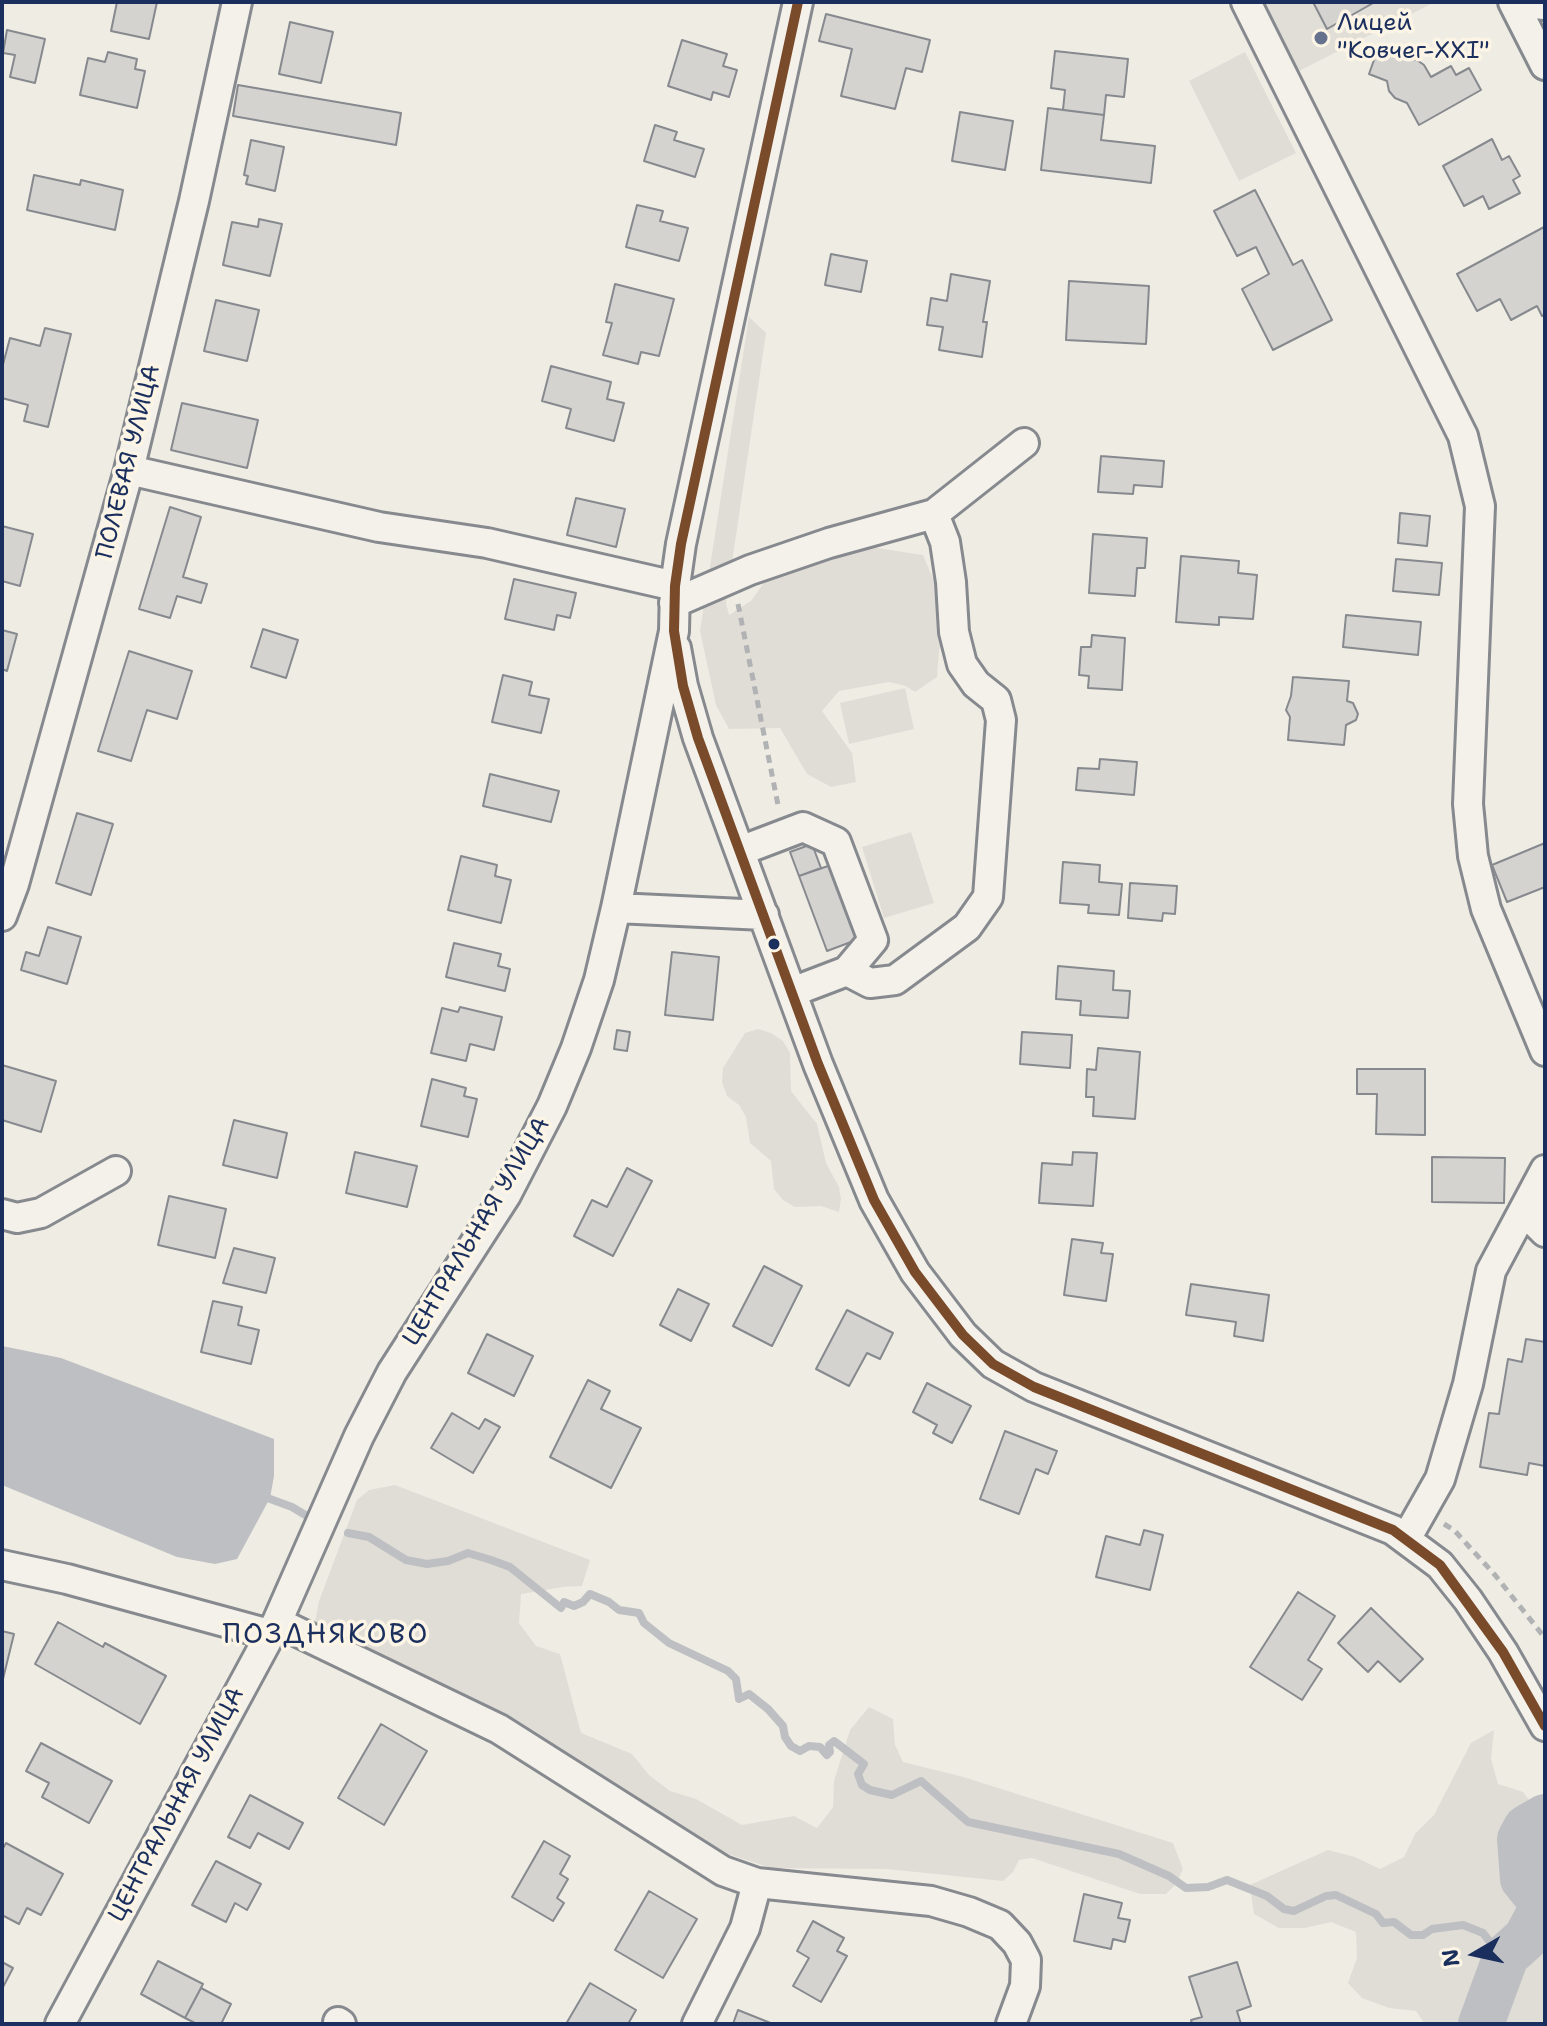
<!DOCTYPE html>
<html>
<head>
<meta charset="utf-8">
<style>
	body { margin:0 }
	#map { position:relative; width:1547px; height:2026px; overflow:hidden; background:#efece4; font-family:"Shantell Sans",sans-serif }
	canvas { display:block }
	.frame { position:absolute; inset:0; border:4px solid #1b2f5e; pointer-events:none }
	.north { position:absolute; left:1435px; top:1914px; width:80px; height:80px; -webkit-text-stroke:6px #fcf5e5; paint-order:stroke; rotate:261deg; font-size:22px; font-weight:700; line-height:32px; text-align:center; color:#1b2f5e }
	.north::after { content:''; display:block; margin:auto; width:28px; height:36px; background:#1b2f5e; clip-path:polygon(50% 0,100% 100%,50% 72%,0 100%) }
</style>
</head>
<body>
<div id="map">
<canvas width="1547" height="2026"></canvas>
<div class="frame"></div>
<div class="north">N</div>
</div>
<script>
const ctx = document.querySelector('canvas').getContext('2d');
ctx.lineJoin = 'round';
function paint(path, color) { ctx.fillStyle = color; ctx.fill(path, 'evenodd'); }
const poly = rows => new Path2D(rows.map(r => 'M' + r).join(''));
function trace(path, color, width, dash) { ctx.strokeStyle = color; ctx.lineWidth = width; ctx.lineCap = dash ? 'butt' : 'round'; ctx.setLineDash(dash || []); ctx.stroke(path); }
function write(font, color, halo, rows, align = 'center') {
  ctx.font = font + ' "Shantell Sans",sans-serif'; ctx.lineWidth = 7; ctx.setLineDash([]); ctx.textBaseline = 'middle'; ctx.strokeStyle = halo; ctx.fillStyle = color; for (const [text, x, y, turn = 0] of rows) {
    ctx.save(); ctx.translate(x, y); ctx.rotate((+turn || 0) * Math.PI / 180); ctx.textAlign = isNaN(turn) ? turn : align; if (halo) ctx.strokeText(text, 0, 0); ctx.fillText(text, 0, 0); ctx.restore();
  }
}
paint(poly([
	[1258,2,1435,2,1295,73]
]), '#e0ded7');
paint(poly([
	[1245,52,1296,153,1239,181,1189,81],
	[749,317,766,333,726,603,729,615,751,601,767,578,815,556,871,547,923,555,943,602,945,627,939,651,937,677,915,692,906,686,889,682,839,691,822,711,852,753,856,782,831,787,807,774,780,728,729,729,716,705,700,631],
	[905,688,914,729,849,744,840,703],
	[911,832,934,903,884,918,862,847],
	[758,1029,771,1033,783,1041,790,1053,791,1091,817,1124,826,1163,839,1187,841,1199,839,1212,821,1206,795,1207,783,1200,774,1189,771,1161,750,1143,746,1117,739,1105,727,1096,722,1082,723,1068,745,1033],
	[395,1485,590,1560,582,1586,563,1587,521,1594,519,1623,536,1646,560,1654,581,1733,632,1754,649,1775,670,1791,696,1799,742,1825,794,1816,817,1828,833,1807,834,1781,850,1730,869,1707,893,1719,895,1745,903,1762,960,1776,1173,1843,1183,1869,1176,1884,1166,1894,1140,1894,1032,1858,1019,1860,1013,1872,1003,1881,887,1869,771,1868,719,1851,502,1715,315,1622,319,1601,357,1500,369,1490],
	[1494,1730,1491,1759,1498,1784,1523,1792,1545,1820,1545,2024,1425,2024,1416,2011,1389,2008,1362,1998,1348,1983,1357,1958,1356,1932,1331,1922,1305,1928,1279,1928,1254,1914,1250,1885,1328,1850,1355,1857,1380,1869,1404,1857,1415,1834,1434,1815,1471,1743]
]), '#e0ddd7');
paint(poly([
	[2,1346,61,1358,274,1439,274,1476,270,1498,237,1559,215,1564,177,1557,2,1485]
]), '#bebfc2');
trace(poly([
	[262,1496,292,1507,312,1519],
	[348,1533,369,1537,406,1560,427,1564,448,1561,468,1553,491,1560,510,1567,561,1608,564,1602,574,1606,583,1602,590,1594,609,1602,619,1610,639,1613,644,1623,669,1643,728,1671,736,1679,739,1699,749,1694,768,1709,783,1726,785,1737,791,1746,800,1751,809,1746,820,1747,827,1755,830,1752,829,1745,834,1741,864,1764,858,1774,862,1785,870,1790,892,1795,921,1781,968,1822,1119,1854,1169,1876,1186,1888,1208,1887,1227,1880,1267,1896,1284,1909,1294,1911,1326,1896,1336,1895,1376,1914,1383,1923,1394,1922,1411,1935,1423,1935,1432,1929,1463,1925,1483,1933,1497,1951,1506,1956]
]), '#bebfc2', 8);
trace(poly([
	[1481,2024,1506,1956,1526,1938,1541,1910,1539,1899,1523,1879,1520,1839,1526,1828,1545,1817]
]), '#bebfc2', 46);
const building = poly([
	[117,2,157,2,149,39,111,31,117,2],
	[1313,2,1375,2,1327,29,1313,2],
	[826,14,930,40,922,72,906,68,895,109,841,96,852,49,819,41,826,14],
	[290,22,333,32,321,83,279,74,290,22],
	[7,30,45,39,35,83,10,77,15,55,3,53,7,30],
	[682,40,727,54,723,66,737,70,729,97,713,92,711,100,668,86,682,40],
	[1379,46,1417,60,1424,65,1431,77,1451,66,1456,75,1469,68,1481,90,1419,125,1407,103,1395,98,1389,91,1387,81,1369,74,1379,46],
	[1055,51,1128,59,1124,97,1106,95,1104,115,1063,110,1065,90,1051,88,1055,51],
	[108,52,137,59,135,69,145,71,137,108,80,95,88,58,105,62,108,52],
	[238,85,401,113,396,145,233,116,238,85],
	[1048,108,1104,115,1101,140,1155,146,1151,183,1041,170,1048,108],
	[960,112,1013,121,1005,170,952,161,960,112],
	[655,125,677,132,674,140,704,149,695,177,644,161,655,125],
	[1492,139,1502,160,1509,156,1520,176,1513,180,1520,193,1489,209,1483,196,1464,206,1443,166,1492,139],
	[251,140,284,147,275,191,246,184,248,176,244,175,251,140],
	[34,175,80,185,81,180,123,190,115,230,27,210,34,175],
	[1255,190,1293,265,1302,260,1332,320,1273,350,1242,289,1269,274,1256,247,1237,256,1214,211,1255,190],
	[637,205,663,211,660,221,688,228,679,261,626,247,637,205],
	[259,219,282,224,270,276,223,265,232,222,258,227,259,219],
	[1544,227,1545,315,1542,316,1537,306,1511,320,1500,299,1477,311,1457,274,1544,227],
	[831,254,867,261,861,292,825,285,831,254],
	[951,274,990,281,983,322,987,322,982,357,939,350,943,327,927,325,931,298,947,301,951,274],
	[1069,281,1149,286,1146,344,1066,340,1069,281],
	[615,284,674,299,659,356,641,352,638,364,603,355,612,323,606,322,615,284],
	[216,300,259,310,247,361,204,351,216,300],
	[45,328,71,334,48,427,24,421,28,405,2,398,2,368,10,338,40,346,45,328],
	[551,366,611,382,607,399,624,403,614,441,566,428,571,409,542,401,551,366],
	[182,403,258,420,247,468,171,450,182,403],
	[1101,456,1164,461,1162,487,1134,485,1133,494,1098,492,1101,456],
	[576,498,625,509,616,547,567,535,576,498],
	[170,507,201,517,183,577,207,584,201,603,177,596,170,618,139,609,170,507],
	[1400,513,1430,516,1427,546,1398,543,1400,513],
	[2,526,33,534,20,586,2,581,2,526],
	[1093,534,1147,538,1145,568,1137,568,1135,596,1089,593,1093,534],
	[1181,556,1239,561,1238,573,1257,575,1253,619,1219,617,1219,625,1176,622,1181,556],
	[1396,559,1442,563,1439,595,1393,591,1396,559],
	[514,579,576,593,570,618,557,615,554,630,505,619,514,579],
	[1346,615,1421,622,1418,655,1343,647,1346,615],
	[263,629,298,640,286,678,251,667,263,629],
	[2,630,17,634,7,671,2,669,2,630],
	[1092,635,1125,638,1122,690,1088,688,1089,676,1079,675,1081,647,1091,647,1092,635],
	[129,651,192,671,177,719,147,710,131,761,98,751,129,651],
	[503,675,532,682,529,695,549,699,541,733,492,722,503,675],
	[1293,677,1349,681,1347,701,1353,703,1358,714,1356,720,1346,725,1344,745,1288,740,1290,717,1286,710,1291,696,1293,677],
	[1100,759,1137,762,1134,795,1076,790,1078,768,1099,769,1100,759],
	[490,774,559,791,551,822,483,806,490,774],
	[77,813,113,824,91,895,56,883,77,813],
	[1545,843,1545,887,1507,902,1492,865,1545,843],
	[812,844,821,868,799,876,790,852,812,844],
	[461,856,497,865,495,876,511,880,501,923,448,910,461,856],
	[1063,862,1100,865,1099,882,1122,884,1119,915,1088,913,1089,905,1060,903,1063,862],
	[831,865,859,939,827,951,799,876,831,865],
	[1130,883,1177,886,1175,914,1163,913,1162,921,1128,918,1130,883],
	[48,927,81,937,67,984,21,970,26,952,39,956,48,927],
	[454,943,501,954,498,966,510,969,505,991,446,977,454,943],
	[672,952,719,957,713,1020,665,1015,672,952],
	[1058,966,1114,971,1113,990,1130,991,1128,1018,1080,1015,1081,1001,1056,999,1058,966],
	[460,1007,502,1017,494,1050,470,1044,466,1061,431,1053,442,1008,458,1012,460,1007],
	[617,1030,630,1032,627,1051,614,1049,617,1030],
	[1022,1032,1072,1035,1070,1068,1020,1064,1022,1032],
	[1098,1048,1140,1052,1135,1119,1093,1116,1094,1097,1086,1097,1087,1069,1096,1070,1098,1048],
	[2,1065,56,1081,41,1132,2,1120,2,1065],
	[1357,1069,1425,1069,1425,1135,1376,1134,1377,1094,1357,1094,1357,1069],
	[432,1079,466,1088,464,1096,477,1099,468,1137,421,1126,432,1079],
	[234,1120,287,1133,277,1178,223,1165,234,1120],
	[355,1152,417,1166,407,1207,346,1193,355,1152],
	[1073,1152,1097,1153,1093,1206,1039,1203,1042,1163,1072,1165,1073,1152],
	[1432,1157,1505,1158,1504,1203,1432,1202,1432,1157],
	[627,1168,652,1181,613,1256,574,1236,592,1200,607,1207,627,1168],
	[169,1196,226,1209,215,1258,158,1245,169,1196],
	[1072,1239,1103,1243,1101,1253,1113,1254,1106,1301,1064,1295,1072,1239],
	[234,1248,275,1258,266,1293,223,1283,234,1248],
	[764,1266,802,1286,772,1346,733,1326,764,1266],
	[1191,1284,1269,1295,1263,1341,1234,1336,1236,1322,1186,1315,1191,1284],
	[678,1289,709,1304,691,1341,660,1325,678,1289],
	[213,1301,242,1307,238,1325,259,1330,251,1364,201,1352,213,1301],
	[847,1310,893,1333,880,1359,867,1353,849,1386,816,1369,847,1310],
	[487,1334,533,1356,514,1396,468,1373,487,1334],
	[1526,1339,1545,1342,1545,1466,1529,1463,1527,1475,1480,1467,1489,1413,1499,1414,1508,1359,1522,1362,1526,1339],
	[588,1380,610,1391,601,1409,641,1428,611,1488,550,1457,588,1380],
	[927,1383,971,1406,952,1443,933,1433,937,1425,913,1412,927,1383],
	[452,1413,479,1429,485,1419,500,1427,473,1473,431,1448,452,1413],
	[1005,1431,1057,1451,1048,1474,1036,1469,1019,1514,980,1499,1005,1431],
	[1144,1530,1163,1535,1150,1590,1096,1577,1106,1536,1140,1545,1144,1530],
	[1298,1592,1335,1616,1308,1660,1322,1669,1302,1700,1250,1667,1298,1592],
	[1371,1608,1423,1659,1400,1682,1378,1661,1368,1672,1338,1643,1371,1608],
	[58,1622,103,1647,105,1643,166,1676,140,1724,35,1664,58,1622],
	[2,1631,14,1634,2,1683,2,1631],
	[381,1724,427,1751,384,1825,338,1798,381,1724],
	[41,1743,112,1781,89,1823,42,1797,49,1783,26,1771,41,1743],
	[250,1795,303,1823,289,1849,258,1833,250,1848,228,1837,250,1795],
	[544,1841,570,1856,560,1874,568,1879,557,1898,564,1903,553,1921,512,1897,544,1841],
	[6,1843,63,1874,41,1915,27,1908,19,1924,2,1915,2,1850,6,1843],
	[216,1861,261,1884,247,1910,235,1903,226,1922,192,1905,216,1861],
	[649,1891,697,1919,663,1978,615,1950,649,1891],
	[1084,1894,1122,1903,1118,1918,1130,1920,1125,1942,1113,1939,1111,1949,1074,1941,1084,1894],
	[813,1921,844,1938,837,1951,847,1956,821,2002,793,1986,809,1958,797,1951,813,1921],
	[158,1961,203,1984,185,2018,141,1994,158,1961],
	[2,1962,13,1968,2,1989,2,1962],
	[1237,1962,1251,2006,1237,2011,1241,2024,1192,2024,1191,2020,1202,2017,1189,1977,1237,1962],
	[590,1983,636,2010,628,2024,566,2024,590,1983],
	[201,1988,231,2004,221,2024,197,2024,185,2018,201,1988],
	[738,2010,773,2024,733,2024,738,2010]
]);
paint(building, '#d5d3d0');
trace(building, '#86898e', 2);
const minor = poly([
	[1246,2,1463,436,1480,506,1468,804,1473,856,1486,909,1545,1051],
	[1513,2,1545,65],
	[1514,2,1545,5],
	[129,470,379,527,487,543,675,586],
	[674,603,750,570,829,543,934,514,1024,443],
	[676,648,683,686,698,738,818,1064,874,1200,915,1272,963,1335,993,1364,1034,1387,1393,1530,1440,1565,1468,1600,1503,1652,1545,1726],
	[740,851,803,827,836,842,873,940,847,971,792,992],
	[616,908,764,915],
	[2,916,14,884,129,470,194,201,237,2],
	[847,971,870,983,895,980,967,927,988,897,1001,720,996,700,976,684,962,664,954,632,951,582,945,542,934,514],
	[1531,1198,1537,1224,1545,1232],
	[2,1214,17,1218,41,1213,116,1171],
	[1406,1539,1440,1479,1468,1384,1491,1271,1545,1170],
	[2,1565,67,1579,269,1634],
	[277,1622,499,1729,723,1871,757,1883,931,1901,969,1912,1000,1925,1017,1943,1026,1960,1025,1986,1011,2024],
	[338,2022,341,2024],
	[60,2024,277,1622,359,1436,392,1372,506,1195,552,1106,576,1048,599,980,616,908,674,631,675,586,681,544,798,2],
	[697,2024,745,1928,757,1883]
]);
trace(minor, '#86898e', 34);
trace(poly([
	[738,604,779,810],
	[1444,1524,1454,1530,1495,1575,1545,1638]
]), '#b1b2b4', 5, [8, 6]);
trace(minor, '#f4f1eb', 28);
trace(poly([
	[798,2,681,544,675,586,674,631,683,686,698,738,818,1064,874,1200,915,1272,963,1335,993,1364,1034,1387,1393,1530,1440,1565,1503,1652,1545,1726]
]), '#7a4b2a', 10);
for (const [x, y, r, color] of [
	[1321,38,8,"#65718d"],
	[774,944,7,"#1b2f5e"]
]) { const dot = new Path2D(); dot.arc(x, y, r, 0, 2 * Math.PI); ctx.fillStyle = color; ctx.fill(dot); trace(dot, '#fcf5e5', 3); }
write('24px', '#1b2f5e', '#fcf5e5', [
	["Лицей",1337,24],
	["\"Ковчег-XXI\"",1337,52]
], 'left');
write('24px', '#1b2f5e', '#fcf5e5', [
	["ПОЛЕВАЯ УЛИЦА",129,462,-76],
	["ЦЕНТРАЛЬНАЯ УЛИЦА",477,1232,-59],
	["ЦЕНТРАЛЬНАЯ УЛИЦА",177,1805,-62]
]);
ctx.letterSpacing = '2px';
write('28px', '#1b2f5e', '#fcf5e5', [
	["ПОЗДНЯКОВО",326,1636]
]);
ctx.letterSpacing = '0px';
</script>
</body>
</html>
